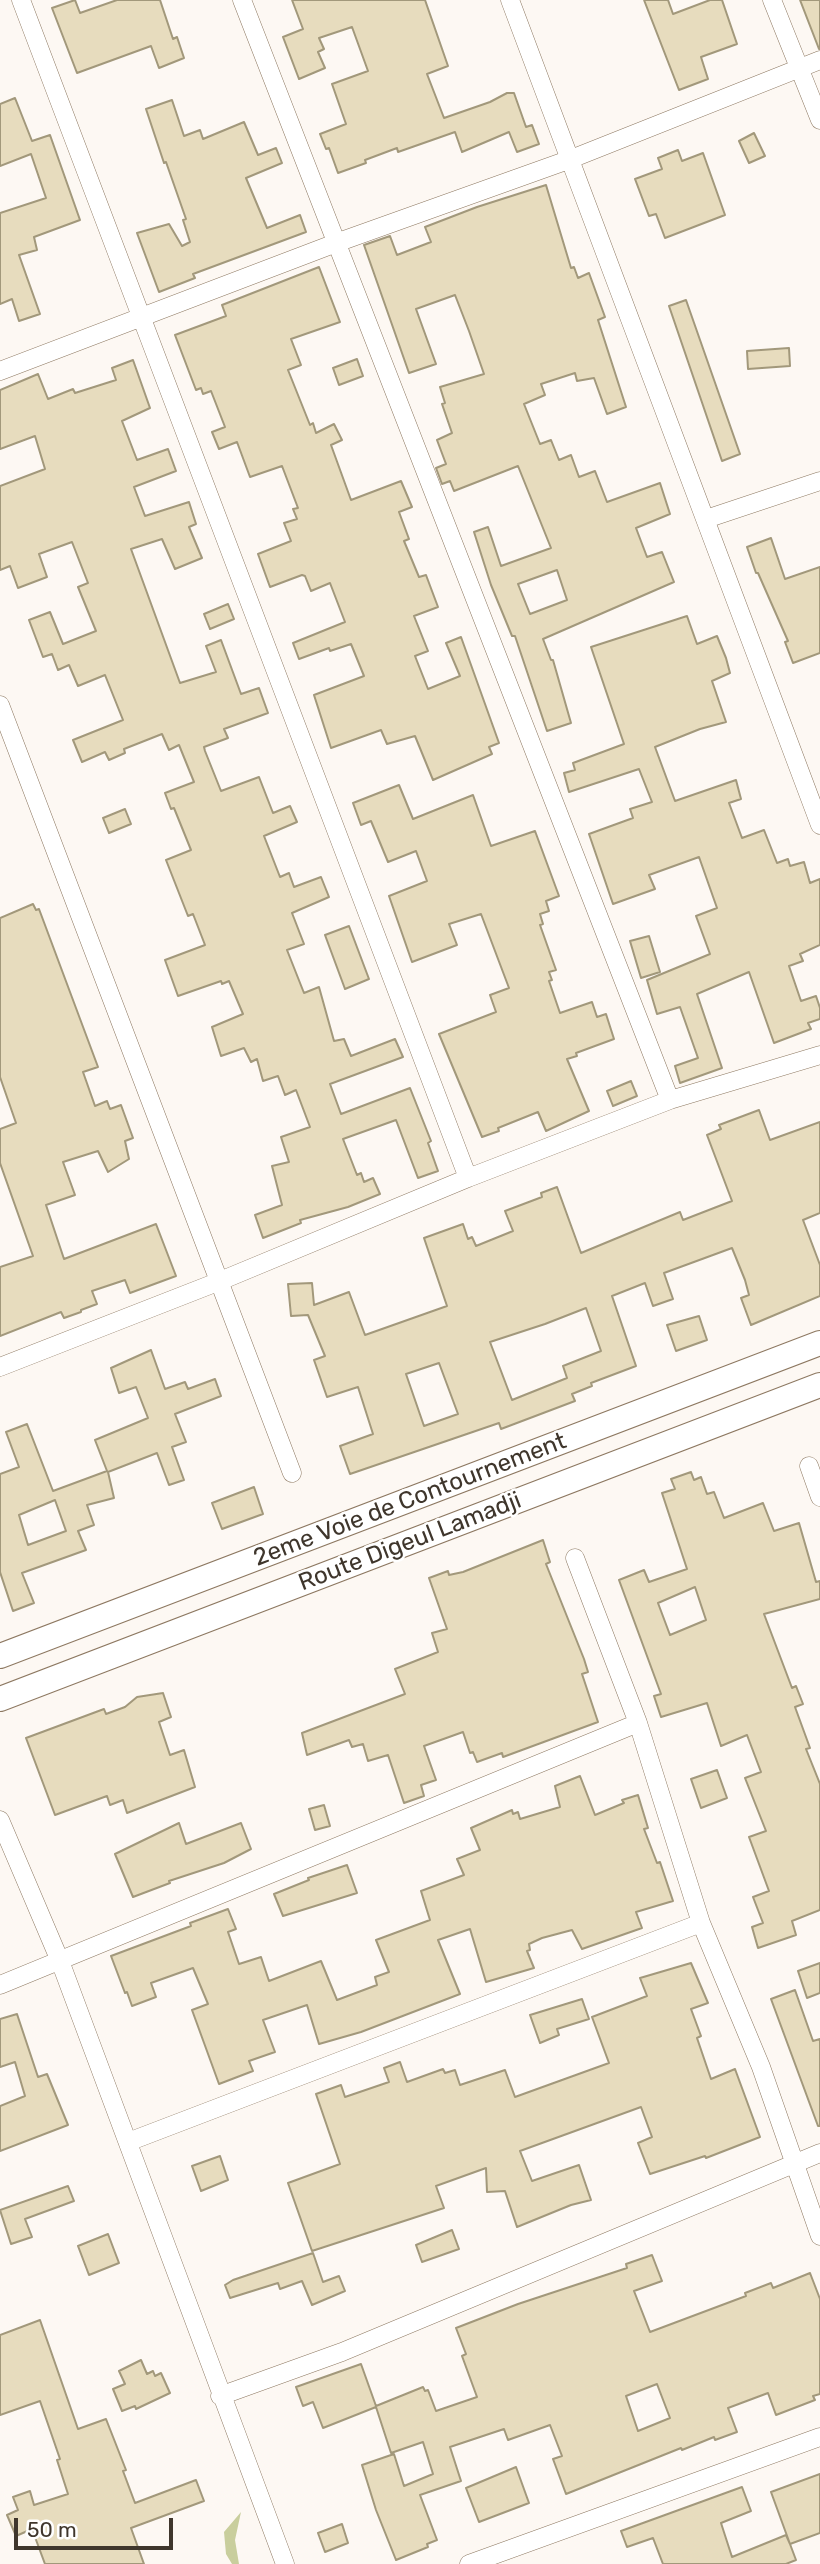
<!DOCTYPE html>
<html>
<head>
<meta charset="utf-8">
<style>
	body { margin:0 }
	#map { position:relative; width:820px; height:2564px; overflow:hidden; background:#fdf8f3; font-family:Rubik,sans-serif }
	canvas { display:block }
	.scale { position:absolute; left:14px; top:2518px; width:159px; height:32px; box-sizing:border-box; border:4px solid #3f362c; border-top:0; padding-left:9px; font-size:21px; line-height:24px; white-space:nowrap; color:#3f362c; -webkit-text-stroke:5px #fff; paint-order:stroke }
</style>
</head>
<body>
<div id="map">
<canvas width="820" height="2564"></canvas>
<div class="scale">50 m</div>
</div>
<script>
const ctx = document.querySelector('canvas').getContext('2d');
ctx.lineJoin = 'round';
function paint(path, color) { ctx.fillStyle = color; ctx.fill(path, 'evenodd'); }
const poly = rows => new Path2D(rows.map(r => 'M' + r).join(''));
function trace(path, color, width, dash) { ctx.strokeStyle = color; ctx.lineWidth = width; ctx.lineCap = dash ? 'butt' : 'round'; ctx.setLineDash(dash || []); ctx.stroke(path); }
function write(font, color, halo, rows, align = 'center') {
  ctx.font = font + ' Rubik,sans-serif'; ctx.lineWidth = 5; ctx.setLineDash([]); ctx.textBaseline = 'middle'; ctx.strokeStyle = halo; ctx.fillStyle = color; for (const [text, x, y, turn = 0] of rows) {
    ctx.save(); ctx.translate(x, y); ctx.rotate((+turn || 0) * Math.PI / 180); ctx.textAlign = isNaN(turn) ? turn : align; if (halo) ctx.strokeText(text, 0, 0); ctx.fillText(text, 0, 0); ctx.restore();
  }
}
paint(poly([
	[241,2512,235,2540,239,2564,232,2564,226,2554,224,2532]
]), '#c9ce9d');
const building = poly([
	[75,0,80,13,117,0,160,0,173,39,177,37,184,58,159,68,151,46,77,73,52,8,75,0],
	[292,0,425,0,448,66,427,74,444,118,490,102,507,93,514,93,526,127,532,125,539,144,517,152,509,132,462,152,455,132,398,152,397,148,365,160,366,163,338,173,329,148,326,149,320,134,346,124,332,84,368,71,352,27,319,38,324,49,318,52,325,68,299,79,283,37,303,29,292,0],
	[644,0,668,0,673,14,710,0,722,0,737,44,701,57,708,79,679,90,644,0],
	[800,0,820,0,820,49,819,49,800,0],
	[15,98,32,141,50,135,80,220,34,237,37,250,19,255,40,314,19,321,12,299,0,304,0,213,46,198,31,154,0,166,0,104,15,98],
	[172,100,184,136,200,130,203,139,244,122,258,155,276,148,282,163,246,178,267,228,300,215,306,232,193,274,195,278,159,292,137,233,169,224,182,246,190,242,183,220,186,219,166,162,164,163,146,109,172,100],
	[754,133,765,156,749,163,739,141,754,133],
	[678,150,682,161,703,153,725,215,665,238,656,214,649,216,635,179,662,169,658,158,678,150],
	[546,185,571,268,574,267,578,278,589,273,605,317,598,320,626,407,607,414,594,378,577,381,575,373,541,384,545,395,524,404,540,444,551,440,559,460,571,455,579,477,595,471,607,502,660,483,670,514,636,528,647,557,662,552,674,582,543,639,551,660,553,660,571,723,547,731,515,636,512,636,491,585,474,532,488,527,501,566,551,548,518,466,454,491,450,481,442,484,436,468,446,464,437,440,452,433,442,404,445,403,440,387,484,374,469,331,455,295,416,309,436,364,409,373,364,245,390,236,397,255,431,242,425,227,477,207,546,185],
	[557,570,567,600,530,614,518,584,557,570],
	[319,267,340,322,291,339,301,365,288,370,310,425,313,423,316,433,334,424,342,440,331,445,351,500,401,481,412,507,399,512,409,539,404,541,419,577,426,575,438,607,414,616,428,651,415,656,428,689,460,676,446,643,461,637,499,743,489,747,492,754,433,780,415,736,387,744,381,730,331,748,314,695,364,676,351,644,330,651,329,648,299,659,293,643,345,622,330,583,311,591,305,576,302,575,270,587,258,554,291,541,284,523,297,519,293,509,298,508,282,466,250,477,237,442,219,449,212,432,225,427,211,391,203,394,201,388,196,390,175,335,226,316,222,305,319,267],
	[686,300,740,454,722,461,669,306,686,300],
	[789,348,790,366,748,369,747,351,789,348],
	[357,359,363,376,339,385,333,368,357,359],
	[133,360,150,408,122,421,137,460,168,449,176,471,134,487,145,516,189,502,196,524,189,527,202,558,175,569,162,539,131,549,180,683,216,672,206,646,221,640,241,694,259,688,268,713,224,729,228,738,204,747,205,751,221,791,259,777,273,813,290,806,297,822,264,836,280,877,289,873,294,887,321,877,329,897,292,913,304,944,287,950,304,993,319,987,334,1041,344,1039,351,1056,395,1039,403,1057,330,1084,341,1114,410,1088,431,1141,428,1143,438,1171,418,1178,396,1120,343,1139,357,1175,361,1173,364,1182,373,1178,380,1194,348,1207,300,1220,301,1223,263,1238,255,1215,282,1205,272,1166,289,1162,281,1137,310,1127,296,1090,285,1095,278,1076,263,1081,257,1059,251,1062,244,1048,221,1056,212,1027,243,1014,229,981,222,984,221,981,178,996,165,960,205,945,193,914,188,916,166,860,191,850,174,808,171,809,165,793,194,782,179,745,169,750,162,734,124,749,125,753,109,760,105,752,82,762,73,740,123,720,105,675,78,686,69,665,58,670,52,654,43,657,29,620,50,612,63,644,96,631,78,587,88,583,72,542,39,554,47,577,18,588,10,566,0,570,0,486,45,469,35,436,0,449,0,390,38,374,48,399,73,389,75,393,116,380,112,368,133,360],
	[771,538,785,579,820,567,820,653,793,663,785,642,788,641,758,573,756,573,747,547,771,538],
	[228,604,234,619,210,629,204,614,228,604],
	[687,616,697,644,717,636,726,658,730,673,712,681,726,722,700,729,655,747,675,801,736,780,741,799,729,803,742,838,764,830,777,863,788,859,790,866,804,862,810,883,820,879,820,945,800,954,803,961,789,966,801,1001,816,996,820,1008,820,1019,808,1023,811,1029,774,1043,749,972,697,994,722,1068,680,1083,675,1066,698,1058,680,1007,657,1014,647,980,710,954,696,916,717,908,699,857,649,875,655,889,613,904,589,834,633,818,630,809,652,802,639,769,569,792,564,773,575,770,573,763,624,744,591,647,687,616],
	[399,785,413,819,473,795,491,846,535,831,559,896,546,901,549,911,540,914,543,924,540,925,556,970,549,972,552,980,549,981,560,1013,592,1002,597,1017,606,1014,614,1039,576,1053,577,1056,567,1059,589,1111,546,1131,538,1112,498,1128,499,1131,482,1137,439,1034,496,1012,490,995,509,988,481,914,449,924,457,945,412,962,389,896,427,881,416,851,388,862,371,821,361,825,353,803,399,785],
	[125,809,131,824,109,833,103,818,125,809],
	[33,904,36,910,39,909,98,1067,83,1072,95,1106,107,1101,110,1109,121,1105,133,1138,125,1141,129,1159,108,1172,98,1151,63,1162,75,1195,46,1205,64,1259,156,1224,176,1276,130,1293,125,1280,92,1291,97,1304,81,1310,81,1312,64,1318,61,1312,0,1336,0,1267,33,1256,0,1163,0,1129,16,1123,0,1077,0,918,33,904],
	[349,926,369,979,345,989,325,935,349,926],
	[649,936,660,972,641,978,630,941,649,936],
	[631,1081,637,1096,613,1106,607,1091,631,1081],
	[759,1110,770,1140,820,1122,820,1213,803,1220,820,1265,820,1296,751,1325,741,1298,749,1295,745,1280,732,1248,664,1273,673,1299,653,1306,645,1283,612,1296,636,1366,591,1383,592,1386,572,1394,575,1401,501,1429,499,1423,350,1474,340,1446,373,1434,358,1387,327,1397,314,1360,325,1356,308,1315,291,1316,288,1284,312,1283,314,1305,349,1292,365,1335,447,1306,424,1238,463,1224,468,1239,472,1237,476,1246,513,1231,505,1211,542,1197,541,1193,557,1187,581,1253,680,1212,683,1220,732,1201,707,1135,721,1129,719,1125,759,1110],
	[586,1308,601,1351,563,1366,567,1378,512,1400,490,1342,545,1324,586,1308],
	[439,1363,458,1414,424,1426,406,1374,439,1363],
	[699,1316,707,1340,676,1351,667,1325,699,1316],
	[151,1350,165,1389,185,1382,188,1389,215,1379,221,1396,175,1414,186,1442,172,1447,184,1480,169,1485,157,1453,108,1472,114,1498,87,1505,94,1525,78,1531,86,1550,22,1573,34,1603,13,1611,0,1572,0,1474,19,1467,6,1432,27,1424,53,1491,107,1471,95,1440,148,1418,136,1387,119,1393,111,1368,151,1350],
	[55,1500,66,1531,28,1545,19,1515,55,1500],
	[691,1472,694,1480,701,1477,707,1494,714,1492,724,1518,763,1503,774,1531,799,1523,816,1582,820,1581,820,1599,764,1614,792,1688,796,1686,803,1704,795,1707,810,1748,806,1749,820,1784,820,1910,792,1921,796,1935,758,1948,752,1927,763,1923,753,1897,769,1891,749,1837,766,1831,745,1778,761,1772,747,1735,721,1746,707,1703,661,1717,654,1696,661,1694,619,1580,644,1570,649,1582,687,1569,662,1493,675,1489,671,1479,691,1472],
	[695,1587,706,1620,670,1635,658,1603,695,1587],
	[254,1487,263,1514,222,1529,212,1503,254,1487],
	[543,1540,550,1562,546,1564,584,1659,588,1672,582,1674,598,1722,503,1757,502,1753,477,1762,473,1752,470,1753,463,1732,424,1746,436,1780,421,1785,424,1796,404,1803,388,1755,368,1761,363,1744,352,1747,349,1740,307,1755,302,1733,405,1694,395,1669,438,1652,432,1633,447,1629,429,1578,448,1571,449,1575,463,1572,543,1540],
	[163,1693,171,1717,159,1722,170,1755,184,1750,195,1787,127,1813,123,1800,110,1805,107,1796,55,1815,26,1738,104,1709,106,1714,125,1707,137,1697,163,1693],
	[717,1770,727,1798,701,1808,691,1779,717,1770],
	[580,1776,595,1815,624,1803,622,1800,638,1795,648,1828,644,1829,657,1863,660,1862,673,1901,636,1912,642,1928,582,1949,572,1930,542,1938,529,1944,530,1950,527,1951,534,1968,486,1982,470,1929,438,1940,460,1994,361,2032,319,2044,307,2005,263,2020,275,2052,249,2061,253,2071,219,2084,192,2010,208,2004,193,1968,151,1983,156,1997,132,2006,127,1992,125,1993,111,1956,191,1926,190,1923,228,1909,236,1929,228,1932,239,1964,261,1957,269,1981,321,1961,337,2000,377,1985,375,1977,389,1972,376,1940,430,1920,421,1891,464,1875,457,1859,480,1850,471,1828,512,1810,513,1814,518,1812,520,1819,560,1807,555,1786,580,1776],
	[324,1805,330,1826,315,1830,309,1809,324,1805],
	[179,1823,186,1844,241,1823,251,1849,224,1863,169,1881,170,1883,133,1897,115,1854,179,1823],
	[347,1865,357,1893,283,1916,274,1894,309,1880,308,1878,347,1865],
	[691,1963,708,2003,691,2009,701,2036,697,2038,711,2079,735,2069,760,2137,706,2158,705,2156,650,2174,638,2143,652,2137,641,2107,520,2151,532,2181,579,2165,591,2200,571,2205,517,2227,505,2191,487,2192,486,2168,436,2186,444,2208,312,2251,288,2183,340,2164,316,2094,341,2085,345,2097,389,2082,384,2068,400,2062,407,2082,443,2069,445,2073,455,2070,460,2085,505,2070,515,2097,609,2063,592,2017,647,1996,640,1978,691,1963],
	[820,1963,820,1993,807,1998,798,1971,820,1963],
	[795,1990,813,2041,820,2039,820,2126,818,2126,771,1999,795,1990],
	[582,1999,589,2019,557,2029,559,2035,540,2043,530,2015,582,1999],
	[17,2014,38,2077,47,2074,68,2125,0,2151,0,2106,25,2096,15,2062,0,2067,0,2019,17,2014],
	[220,2156,228,2180,201,2191,192,2166,220,2156],
	[68,2186,74,2201,25,2219,32,2237,11,2244,0,2210,68,2186],
	[452,2230,459,2249,422,2262,416,2245,452,2230],
	[108,2234,119,2263,89,2275,78,2246,108,2234],
	[313,2253,323,2282,339,2276,345,2291,312,2305,302,2281,280,2289,278,2283,230,2298,225,2285,233,2280,313,2253],
	[652,2255,662,2281,634,2291,650,2332,746,2296,745,2293,771,2283,773,2288,810,2273,820,2299,820,2394,813,2396,815,2400,776,2415,768,2393,728,2408,737,2432,715,2440,714,2437,682,2450,681,2448,566,2494,553,2459,562,2456,550,2425,508,2440,504,2429,450,2447,461,2481,420,2495,437,2540,427,2544,428,2547,396,2560,376,2510,362,2465,394,2454,404,2486,433,2474,423,2442,391,2453,376,2407,323,2428,313,2402,303,2406,296,2387,361,2364,376,2406,423,2387,425,2391,428,2390,436,2411,477,2397,462,2356,466,2354,456,2328,518,2304,627,2268,626,2264,652,2255],
	[657,2384,670,2418,638,2431,626,2396,657,2384],
	[40,2320,78,2429,106,2419,126,2470,123,2471,135,2503,196,2480,204,2501,131,2528,144,2564,45,2564,32,2529,16,2536,7,2515,18,2510,13,2497,30,2491,34,2505,68,2494,57,2460,60,2459,40,2401,0,2415,0,2335,40,2320],
	[141,2360,147,2374,153,2371,155,2376,161,2373,170,2393,136,2409,135,2406,122,2411,113,2389,125,2384,119,2371,141,2360],
	[516,2467,529,2503,479,2522,466,2488,516,2467],
	[820,2474,820,2533,790,2544,796,2560,786,2564,663,2564,653,2538,627,2547,621,2531,742,2487,751,2511,721,2523,732,2557,786,2535,790,2544,771,2492,820,2474],
	[342,2524,348,2543,325,2552,318,2533,342,2524]
]);
paint(building, '#e7dcbe');
trace(building, '#a2987b', 2);
const street = poly([
	[21,0,468,1178],
	[242,0,670,1100],
	[510,0,820,825],
	[772,0,820,120],
	[0,371,336,243,571,159,820,60],
	[706,519,820,481],
	[0,705,292,1473],
	[0,1367,220,1281,468,1178,670,1100,820,1055],
	[809,1466,820,1497],
	[575,1558,638,1723,701,1923,761,2067,820,2236],
	[0,1820,60,1961,285,2564],
	[0,1985,638,1723],
	[128,2142,701,1923],
	[220,2396,342,2352,820,2153],
	[469,2564,820,2437]
]);
const secondary = poly([
	[0,1656,820,1343],
	[0,1699,820,1385]
]);
trace(street, '#8d7861', 19);
trace(secondary, '#8d7861', 26);
trace(street, '#fff', 18);
trace(secondary, '#fff', 24);
write('24px', '#3f362c', '#fff', [
	["2eme Voie de Contournement",410,1500,-21],
	["Route Digeul Lamadji",410,1542,-21]
]);
</script>
</body>
</html>
